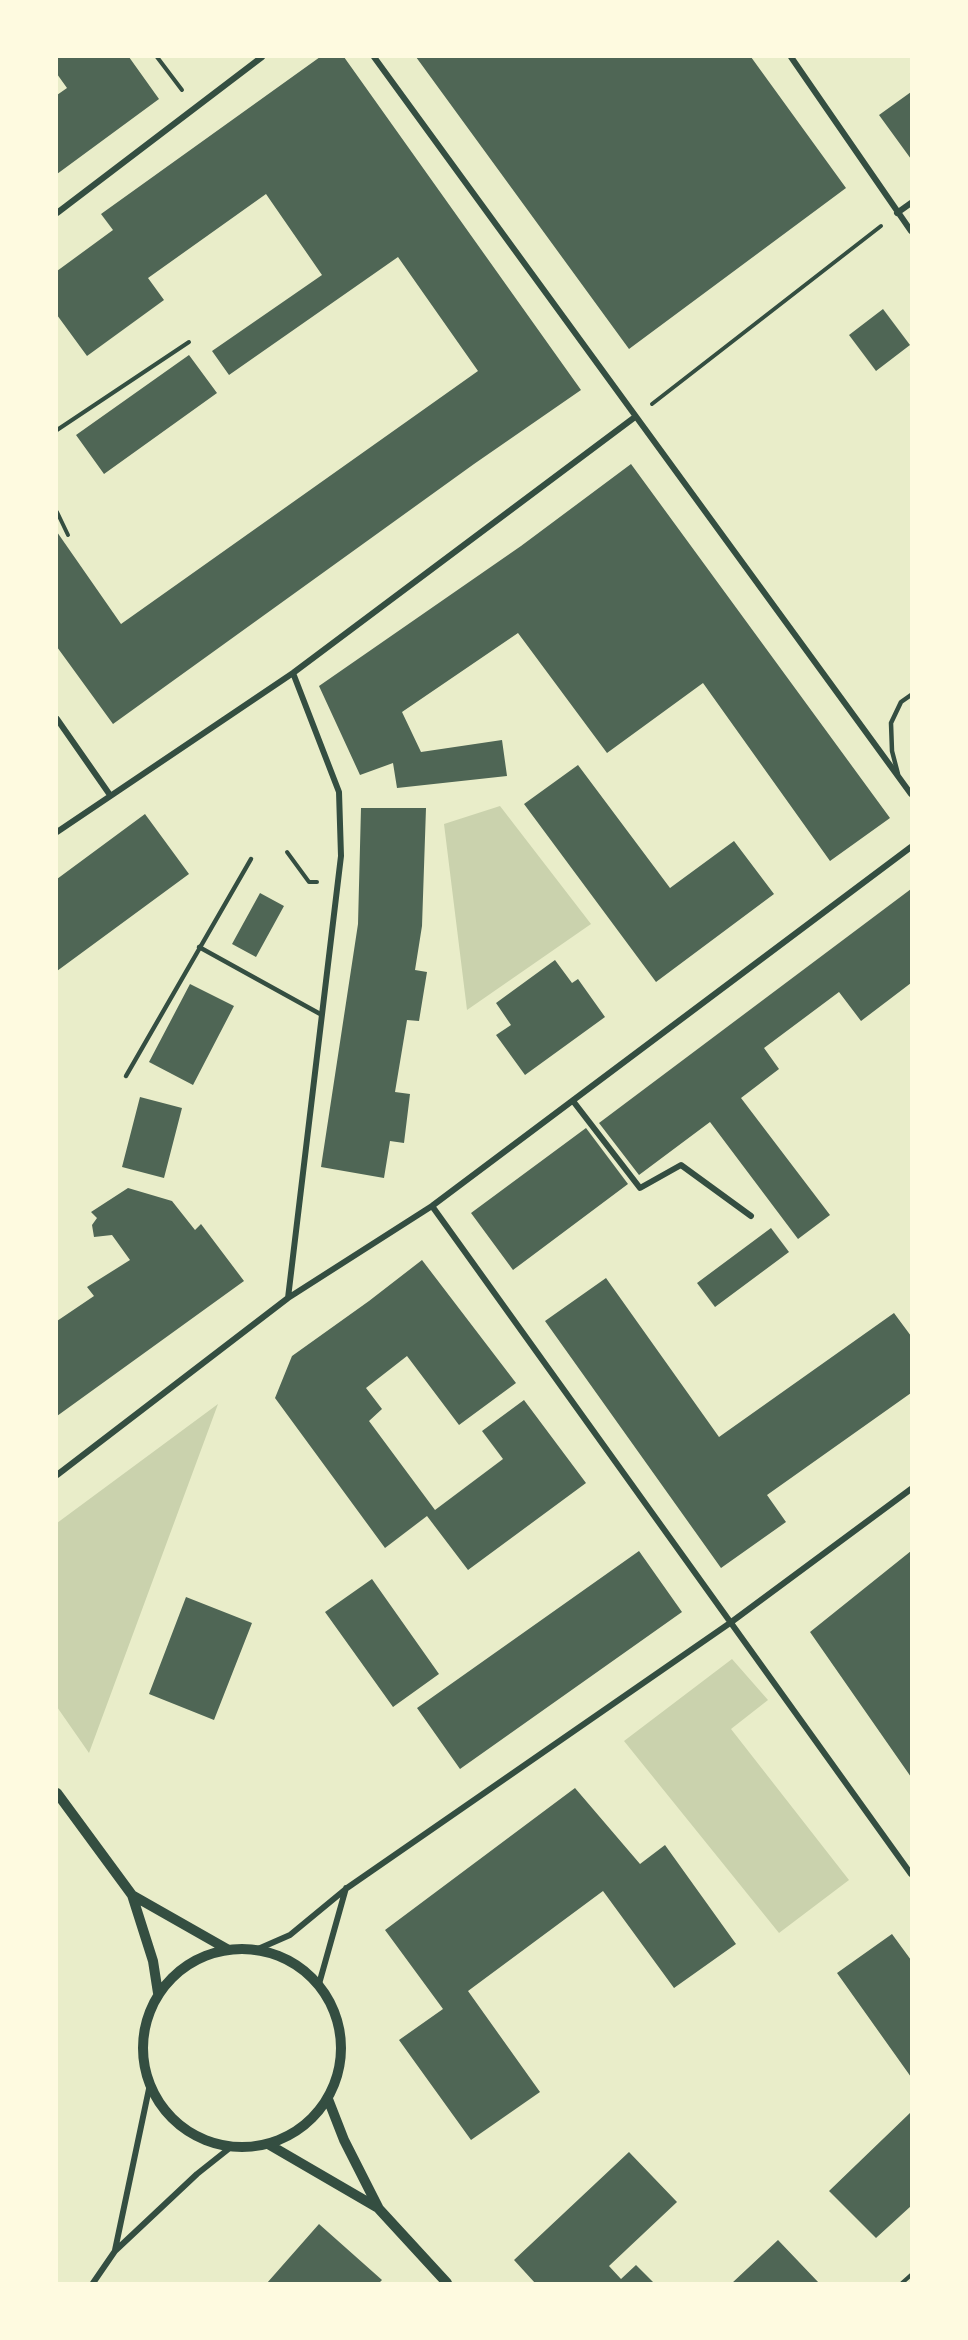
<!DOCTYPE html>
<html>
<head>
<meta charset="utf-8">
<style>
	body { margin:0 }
	#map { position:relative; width:968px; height:2340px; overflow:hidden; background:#e9edc9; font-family:Lato,sans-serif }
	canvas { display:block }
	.frame { position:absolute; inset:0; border:58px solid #fefae0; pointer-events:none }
</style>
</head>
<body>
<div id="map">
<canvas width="968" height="2340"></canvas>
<div class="frame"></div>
</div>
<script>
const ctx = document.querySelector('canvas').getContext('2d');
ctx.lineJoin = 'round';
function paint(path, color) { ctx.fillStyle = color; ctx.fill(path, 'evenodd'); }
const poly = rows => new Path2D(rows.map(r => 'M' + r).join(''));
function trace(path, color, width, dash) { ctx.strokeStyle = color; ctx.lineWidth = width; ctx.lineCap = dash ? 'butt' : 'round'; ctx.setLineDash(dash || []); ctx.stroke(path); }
paint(poly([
	[500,806,591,924,467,1010,444,824],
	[218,1404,89,1753,57,1707,57,1523],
	[732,1659,768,1700,731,1729,849,1880,779,1933,624,1741]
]), '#cad2ad');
paint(poly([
	[57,57,129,57,159,99,57,174,57,95,67,88,57,74],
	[320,57,344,57,581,390,474,464,113,724,57,647,57,532,121,624,478,371,398,257,229,375,212,351,322,275,266,194,148,278,164,300,87,356,57,315,57,271,113,230,101,214],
	[416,57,751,57,846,188,629,349],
	[911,92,911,159,879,115],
	[883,309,910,345,876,371,849,335],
	[189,355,217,393,104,474,76,435],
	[631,464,890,818,830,861,703,683,607,753,518,633,402,712,421,752,502,740,507,776,397,788,393,763,360,775,319,686,521,546],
	[578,765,670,888,734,841,774,894,656,982,524,804],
	[361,808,426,808,422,926,415,970,427,972,419,1021,407,1020,395,1092,410,1094,404,1143,390,1141,384,1178,321,1167,358,924],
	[145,814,189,874,57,971,57,879],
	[911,889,911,983,861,1021,839,992,764,1048,779,1069,741,1098,830,1215,798,1239,710,1122,639,1175,599,1123],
	[260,893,284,906,256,957,232,944],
	[555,960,572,983,578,979,605,1017,525,1075,496,1035,511,1025,496,1003],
	[190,984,234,1006,193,1085,149,1062],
	[140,1097,182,1108,164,1178,122,1167],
	[586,1128,628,1184,513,1270,471,1213],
	[128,1188,172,1201,195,1230,201,1224,244,1281,57,1416,57,1321,94,1296,87,1287,130,1260,112,1235,94,1237,92,1225,97,1218,91,1212],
	[771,1228,789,1252,715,1307,697,1283],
	[422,1260,516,1383,459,1425,407,1356,366,1388,382,1409,369,1421,435,1510,503,1459,482,1431,524,1400,586,1483,468,1570,427,1516,385,1548,275,1398,292,1356,369,1301],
	[606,1278,719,1437,894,1313,911,1336,911,1393,767,1495,786,1522,721,1568,545,1321],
	[639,1551,682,1612,460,1769,417,1708],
	[911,1551,911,1777,810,1632],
	[372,1579,439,1674,393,1707,325,1612],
	[186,1597,252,1623,214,1720,149,1694],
	[575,1788,640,1864,665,1845,736,1944,674,1988,603,1891,468,1991,540,2092,471,2140,399,2040,443,2009,385,1930],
	[892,1934,911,1960,911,2077,837,1973],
	[911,2112,911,2206,876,2238,829,2191],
	[629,2152,677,2202,609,2266,621,2279,636,2265,654,2283,535,2283,514,2260],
	[319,2224,382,2280,379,2283,267,2283],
	[778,2240,819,2283,732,2283]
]), '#4f6655');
trace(poly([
	[157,57,182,90],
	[652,404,881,226],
	[57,430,189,342],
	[57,512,68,535],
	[287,852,309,882,317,882],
	[902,2283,911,2275]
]), '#344e41', 4);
trace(poly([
	[898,774,892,751,891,723,901,702,911,695],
	[199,947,322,1015],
	[126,1076,251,859]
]), '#344e41', 4.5);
trace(poly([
	[374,57,911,794],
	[791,57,911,231],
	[57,213,262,57],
	[897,213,911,203],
	[57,719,110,795],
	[57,832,293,673,635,417],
	[573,1101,640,1188,681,1165,751,1216],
	[432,1206,911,1874],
	[288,1298,341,856,339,792,293,673],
	[57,1475,288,1298,432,1206,911,847],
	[258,1949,290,1935,347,1888,730,1623,911,1489],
	[319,1984,346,1888],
	[115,2250,150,2084],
	[93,2283,115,2251,197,2174,231,2147]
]), '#344e41', 6);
trace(poly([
	[57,1793,132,1895,153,1961,158,1993],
	[132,1895,227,1949],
	'143 2048a99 99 0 1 1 198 0a99 99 0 1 1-198 0Z',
	[328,2099,344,2140,379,2209,447,2283],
	[268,2144,378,2208]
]), '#344e41', 10);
</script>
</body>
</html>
